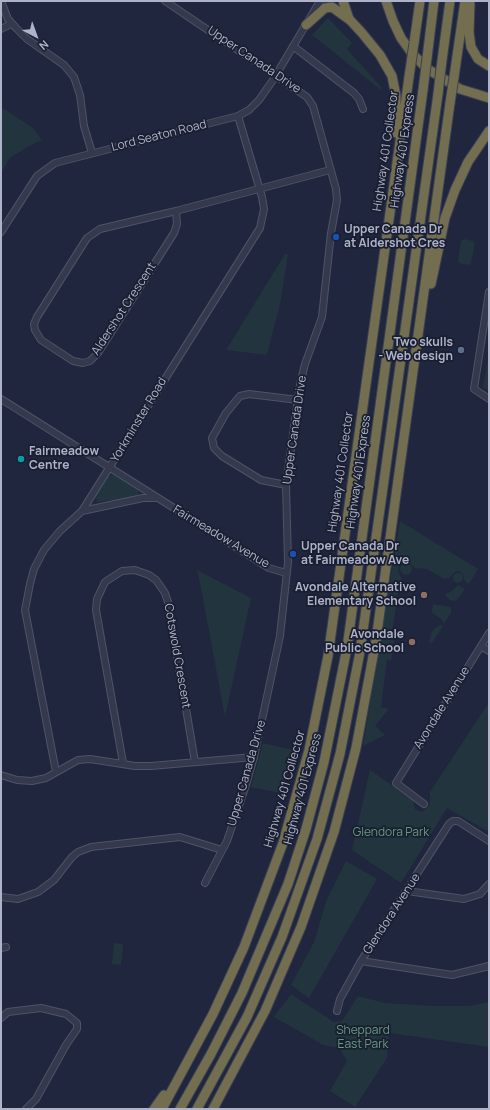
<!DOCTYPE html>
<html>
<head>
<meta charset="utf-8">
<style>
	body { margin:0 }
	#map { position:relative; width:490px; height:1110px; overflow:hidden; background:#20263d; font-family:Manrope,sans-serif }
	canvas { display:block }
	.frame { position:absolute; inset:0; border:2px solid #afb3c9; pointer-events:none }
	.north { position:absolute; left:16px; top:16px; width:40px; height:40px; -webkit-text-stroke:3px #1a1e31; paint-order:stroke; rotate:139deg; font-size:11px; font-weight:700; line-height:16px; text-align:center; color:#afb3c9 }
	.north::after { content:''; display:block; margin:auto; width:14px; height:18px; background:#afb3c9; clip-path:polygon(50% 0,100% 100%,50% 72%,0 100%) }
</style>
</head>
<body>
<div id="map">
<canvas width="490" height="1110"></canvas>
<div class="frame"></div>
<div class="north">N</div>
</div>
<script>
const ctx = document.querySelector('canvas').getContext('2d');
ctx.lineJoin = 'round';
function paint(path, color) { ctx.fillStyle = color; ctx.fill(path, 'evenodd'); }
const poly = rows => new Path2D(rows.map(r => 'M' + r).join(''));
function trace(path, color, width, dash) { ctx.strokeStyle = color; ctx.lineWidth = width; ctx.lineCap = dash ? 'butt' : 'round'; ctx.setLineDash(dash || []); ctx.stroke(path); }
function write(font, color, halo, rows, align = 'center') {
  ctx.font = font + ' Manrope,sans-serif'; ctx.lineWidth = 3.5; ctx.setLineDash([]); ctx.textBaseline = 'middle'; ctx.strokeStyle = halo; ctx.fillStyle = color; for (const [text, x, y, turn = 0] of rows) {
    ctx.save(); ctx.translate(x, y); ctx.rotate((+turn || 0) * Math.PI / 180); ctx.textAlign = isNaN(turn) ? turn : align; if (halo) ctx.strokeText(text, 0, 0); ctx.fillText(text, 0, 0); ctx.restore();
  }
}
paint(poly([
	[328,18,352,43,347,49,381,87,381,90,312,35],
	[1,107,32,127,42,140,27,147,10,158,1,173],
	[464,239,473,241,475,245,471,263,468,265,459,263,458,260,461,241],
	[285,254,288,254,280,304,267,355,226,350],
	[489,353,489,391,483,387],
	[112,475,115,475,136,488,139,492,138,495,133,498,97,502,96,497,108,477],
	[400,521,478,569,469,584,465,581,463,575,459,571,455,572,449,578,444,579,427,569,415,568,408,562,403,563,399,566,398,570,403,582,395,598,396,606,393,627,390,632,394,633,394,641,391,661,387,660,381,707,389,709,375,726,385,735,363,746],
	'400 569a6 6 0 1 1 12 0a6 6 0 1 1-12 0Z',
	[197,570,251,598,225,717,201,588],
	'453 578a5 5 0 1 1 10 0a5 5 0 1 1-10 0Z',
	[458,585,465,589,456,601,449,600,449,598,446,597,446,593,451,592],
	[433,604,451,607,451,613,444,624,441,619,432,613],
	[441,625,443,626,432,643,429,643,431,633,435,628],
	[489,702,489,827,487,831,447,808,401,883,352,850,370,770,413,800,415,809,422,812,430,805,430,792],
	[263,743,293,750,280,793,251,787],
	[346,861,377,879,309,998,291,985,314,942,327,899],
	[114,943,123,944,121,965,112,964],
	[291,994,334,1022,342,1021,358,996,385,1003,432,1006,468,1006,489,1002,489,1047,389,1033,387,1058,355,1107,330,1091,347,1061,339,1048,323,1045,274,1017]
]), '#22343e');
const minor = poly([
	[1,1,8,19,16,28,27,39,64,65,74,77,80,95,84,126,92,153],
	[165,1,307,97,313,106,336,189,337,200,331,233,322,317,305,364,300,385,286,485,288,562,280,636,254,757,246,785,227,841,205,883],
	[1,29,11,24],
	[293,46,354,93,359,99,363,109],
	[176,211,100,229,87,238,37,317,34,324,35,330,41,340,73,361,83,363,90,361,98,353,174,233,177,224,176,211,330,170],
	[1,232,37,176,55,163,238,116,249,110,259,100,273,80,320,1],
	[489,292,474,389,489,399],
	[1,399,269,568,286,573],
	[286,485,261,480,222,456,214,448,212,438,226,413,240,396,249,394,298,400],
	[82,511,143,498,155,498],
	[481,646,489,651],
	[123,763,96,610,97,599,105,582,122,571,135,570,149,575,156,580,165,593,168,602,195,762],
	[56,772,25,610,30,584,34,569,44,550,60,531,82,511,260,228,264,209,262,197,238,116],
	[1,775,17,780,32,781,46,778,78,760,90,759,135,766,151,766,254,757],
	[424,804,396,783,489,633],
	[407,891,464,899,480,894,489,884],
	[1,897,18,899,38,892,54,880,72,857,78,852,91,847,180,837,222,850],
	[1,948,6,947],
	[361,961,452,975,489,966],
	[337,1011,340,999,361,961,449,824,453,821,458,821,489,841],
	[1,1018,8,1012,41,1008,66,1014,77,1023,77,1029,66,1045,36,1099,26,1109]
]);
const highway = poly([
	[343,1,349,19],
	[386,1,393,21,401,38,411,52,426,68,460,89,489,98],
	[470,4,469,32,471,47,478,59,489,66],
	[306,25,325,8,332,7,350,20,362,33,380,55,392,76,396,96,396,133],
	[414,43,420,1],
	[427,58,434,1],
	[441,68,450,1],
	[454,77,465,1],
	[431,284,445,218,455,190,468,162,489,131],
	[154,1109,164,1095],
	[162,1109,213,1014,244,947,283,843,309,750,328,656,409,77],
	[180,1109,211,1054,242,993,288,884,306,829,324,762,347,648,423,90],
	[197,1109,247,1017,282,937,317,839,340,754,360,652,438,94],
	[213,1109,265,1011,301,927,334,832,356,748,376,640,450,103]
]);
trace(minor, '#4f5367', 8);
trace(highway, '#3c4054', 11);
trace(minor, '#34394d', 6);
trace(highway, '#736e50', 9);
const highwayBridge = poly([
	[409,77,414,43],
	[423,90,427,58],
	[438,94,441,68],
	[450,103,454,77]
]);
trace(highwayBridge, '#3c4054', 11, []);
trace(highwayBridge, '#736e50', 9);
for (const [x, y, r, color] of [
	[336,237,4,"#1a4fb4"],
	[461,350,4,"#5c6f8a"],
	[21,459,4,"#0f9aa8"],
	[293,554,4,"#1a4fb4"],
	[424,595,4,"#8d6e63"],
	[412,642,4,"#8d6e63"]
]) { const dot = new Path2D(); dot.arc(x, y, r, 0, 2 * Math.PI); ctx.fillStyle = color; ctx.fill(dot); trace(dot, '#1a1e31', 1.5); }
write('12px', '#afb3c9', '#1a1e31', [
	["Upper Canada Drive",254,60,34],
	["Lord Seaton Road",159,136,-14],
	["Highway 401 Collector",386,151,-82],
	["Highway 401 Express",403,151,-82],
	["Aldershot Crescent",124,309,-57],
	["Yorkminster Road",139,420,-59],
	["Upper Canada Drive",295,430,-82],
	["Highway 401 Collector",341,472,-82],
	["Highway 401 Express",359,472,-82],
	["Fairmeadow Avenue",221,537,31],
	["Cotswold Crescent",177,656,80],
	["Avondale Avenue",442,708,-58],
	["Upper Canada Drive",247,773,-74],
	["Highway 401 Collector",285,789,-74],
	["Highway 401 Express",303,789,-75],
	["Glendora Avenue",392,914,-57]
]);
write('bold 12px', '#afb3c9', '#1a1e31', [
	["Upper Canada Dr",344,230],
	["at Aldershot Cres",344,244],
	["Two skulls",453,343,"right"],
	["- Web design",453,357,"right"],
	["Fairmeadow",29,452],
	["Centre",29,466],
	["Upper Canada Dr",301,547],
	["at Fairmeadow Ave",301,561],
	["Avondale Alternative",416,588,"right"],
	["Elementary School",416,602,"right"],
	["Avondale",404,635,"right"],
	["Public School",404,649,"right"]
], 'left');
write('12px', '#649c7d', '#1a1e31', [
	["Glendora Park",391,833],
	["Sheppard",363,1031],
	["East Park",363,1045]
]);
</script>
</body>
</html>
